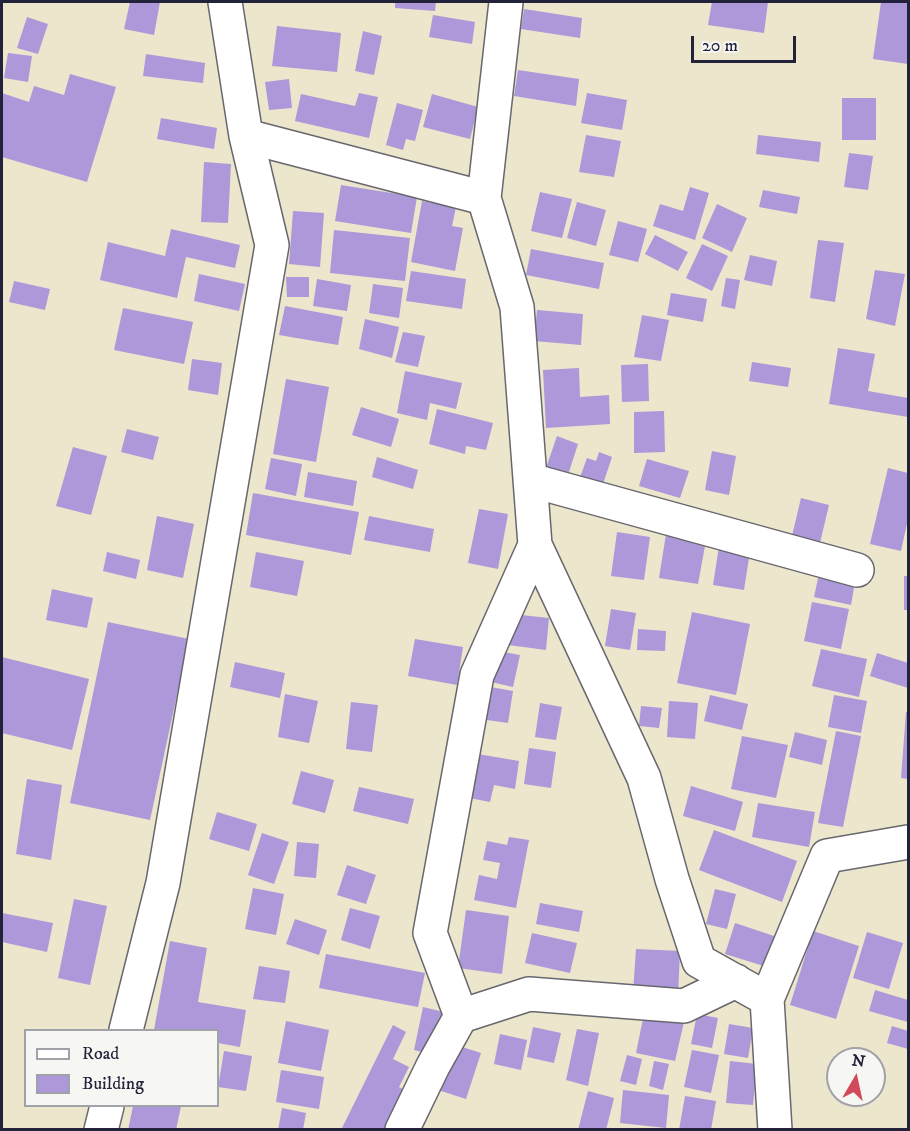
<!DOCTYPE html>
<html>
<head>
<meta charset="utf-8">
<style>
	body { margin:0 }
	#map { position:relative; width:910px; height:1131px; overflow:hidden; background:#ebe6cc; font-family:"IM FELL DW Pica",serif }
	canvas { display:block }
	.frame { position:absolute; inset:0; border:3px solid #22223b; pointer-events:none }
	.legend { position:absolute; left:24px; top:1029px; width:195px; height:78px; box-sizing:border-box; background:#f6f6f2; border:2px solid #a1a1a9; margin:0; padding:8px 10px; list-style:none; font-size:18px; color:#22223b }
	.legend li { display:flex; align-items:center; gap:12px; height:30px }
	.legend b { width:30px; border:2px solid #a1a1a9 }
	.north { position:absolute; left:826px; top:1047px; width:60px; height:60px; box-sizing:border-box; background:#f6f6f2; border:2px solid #a1a1a9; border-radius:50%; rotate:9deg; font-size:16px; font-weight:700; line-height:24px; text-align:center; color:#22223b }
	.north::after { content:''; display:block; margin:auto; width:21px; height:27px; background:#d1495b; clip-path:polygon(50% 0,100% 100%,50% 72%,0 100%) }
	.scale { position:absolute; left:691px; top:36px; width:105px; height:27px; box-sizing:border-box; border:3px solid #22223b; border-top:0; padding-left:8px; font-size:18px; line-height:21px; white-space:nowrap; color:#22223b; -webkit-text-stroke:4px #f6f6f2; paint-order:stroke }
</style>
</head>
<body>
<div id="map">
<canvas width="910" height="1131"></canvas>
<div class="frame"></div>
<ul class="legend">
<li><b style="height:8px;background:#fff"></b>Road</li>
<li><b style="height:16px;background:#ad98d9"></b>Building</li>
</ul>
<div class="north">N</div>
<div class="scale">20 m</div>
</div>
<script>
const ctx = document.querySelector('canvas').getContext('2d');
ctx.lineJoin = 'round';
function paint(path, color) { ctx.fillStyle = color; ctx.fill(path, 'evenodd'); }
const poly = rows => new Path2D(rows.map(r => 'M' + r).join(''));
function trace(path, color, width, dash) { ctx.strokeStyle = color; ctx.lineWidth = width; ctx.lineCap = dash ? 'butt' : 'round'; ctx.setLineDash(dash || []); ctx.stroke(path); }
paint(poly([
	[130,2,160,2,154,35,124,29],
	[395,2,436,2,435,11,395,8],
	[712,2,768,2,764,33,708,25],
	[881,2,908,2,908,64,873,59],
	[524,9,582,18,580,38,521,29],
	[433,15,475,22,472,44,429,37],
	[27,17,48,24,38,54,17,48],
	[277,26,341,33,337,72,272,66],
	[363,31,382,36,374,75,355,71],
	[8,53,32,56,28,82,4,78],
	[146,54,205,63,203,83,143,76],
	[518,70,579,79,576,106,514,96],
	[70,74,116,87,87,182,2,157,2,93,29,102,34,86,64,95],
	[289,79,292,108,269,110,265,82],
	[359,93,378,97,369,138,295,121,301,94,355,106],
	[587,93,627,100,622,130,581,123],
	[432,94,478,107,470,139,423,127],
	[842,98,876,98,876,140,842,140],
	[397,103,423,110,415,141,406,139,403,150,386,145],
	[161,118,217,128,214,149,157,139],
	[586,135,621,141,614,177,579,172],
	[758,135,821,142,819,162,756,154],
	[849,153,873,156,868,190,844,187],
	[204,162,231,164,228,223,201,222],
	[341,185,417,197,411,233,335,221],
	[690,187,709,193,695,240,653,226,660,204,683,211],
	[763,190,800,197,797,214,759,207],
	[540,192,572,199,562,238,531,231],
	[422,201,456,207,452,226,463,228,455,271,411,262],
	[577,202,606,210,596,246,567,238],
	[717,204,747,218,732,252,702,238],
	[293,211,324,213,320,267,289,264],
	[618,221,647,229,638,262,609,255],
	[171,229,240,245,235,268,186,257,177,298,100,280,108,242,165,256],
	[334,230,410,238,405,281,330,273],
	[655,235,688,252,678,271,645,254],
	[818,240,844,243,835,302,810,298],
	[702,244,728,256,712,291,686,278],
	[531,249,604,263,599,289,526,275],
	[750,255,777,261,772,286,744,280],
	[875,270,905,274,895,326,866,319],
	[411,271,466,279,462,309,406,301],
	[199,274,245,284,239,311,194,301],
	[286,277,309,277,309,297,287,297],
	[726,278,740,280,735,309,721,306],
	[317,279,351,285,347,311,313,306],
	[14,281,50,289,45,310,9,302],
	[373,284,403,288,399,318,369,313],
	[671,293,707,299,703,322,667,315],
	[285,306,343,317,338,345,279,335],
	[123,308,193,322,184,364,114,350],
	[537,310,583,314,581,345,534,341],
	[642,315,669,320,661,361,634,357],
	[365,319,399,327,392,358,359,349],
	[403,332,425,336,418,367,395,362],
	[838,348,875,354,868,391,908,398,908,417,829,404],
	[192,359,222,363,218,395,188,390],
	[752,362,791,368,788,387,749,381],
	[648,364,649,401,622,402,621,365],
	[579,368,580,397,609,395,610,424,546,428,543,370],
	[405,371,462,383,456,409,430,403,427,420,397,413],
	[286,379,329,387,316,462,273,454],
	[361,407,399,419,391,447,352,435],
	[437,409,493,423,486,450,466,446,465,454,429,444],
	[664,411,665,452,634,453,634,412],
	[127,429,159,437,153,460,121,452],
	[557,436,578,444,568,475,546,468],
	[73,447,107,456,91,515,56,506],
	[712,451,736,456,729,495,705,490],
	[599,452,612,457,602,487,579,480,587,458,596,461],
	[377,457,418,470,413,489,372,477],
	[271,458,302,464,296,496,265,489],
	[647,459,689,471,680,498,639,486],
	[888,468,908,473,908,519,901,551,870,544],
	[308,472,357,481,353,506,304,497],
	[253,493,359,512,351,555,246,535],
	[801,498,829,505,819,547,791,540],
	[479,509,508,514,498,569,468,563],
	[157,516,194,524,183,578,147,570],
	[369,516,434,529,430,552,364,540],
	[667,528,707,535,698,584,659,578],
	[617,532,650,537,644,580,611,576],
	[720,540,751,545,744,590,713,585],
	[107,552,140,560,136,579,103,571],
	[256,552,304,561,297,596,250,587],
	[819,574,855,582,851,605,814,597],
	[904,576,908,576,908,610,904,610],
	[52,589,93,598,87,628,46,620],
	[812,602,849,609,841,649,804,641],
	[611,609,636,613,630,650,605,646],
	[692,612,750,624,736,695,677,683],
	[512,614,549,618,546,650,508,645],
	[108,622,189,639,150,820,70,803],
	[638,629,666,631,665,651,637,650],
	[415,639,463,647,457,685,408,676],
	[821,649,867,659,859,697,812,686],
	[497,651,520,655,513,687,491,682],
	[877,653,908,663,908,688,870,676],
	[2,657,89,679,72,750,2,733],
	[235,662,285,673,280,698,230,687],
	[485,686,513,691,508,723,480,719],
	[285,694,318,701,309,743,278,737],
	[710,695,748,704,742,730,704,721],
	[834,695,867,701,861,733,828,727],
	[669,701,698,703,695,739,667,737],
	[351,702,378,705,372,752,346,749],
	[540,703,562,707,556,740,535,737],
	[641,706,662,708,659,728,639,726],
	[906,712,908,712,908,779,901,778],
	[836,731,861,736,843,827,818,823],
	[795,732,827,740,822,765,789,757],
	[742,736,788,745,776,798,731,789],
	[529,748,556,752,551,788,524,784],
	[472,753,519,761,515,789,494,785,490,802,464,797],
	[301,771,334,780,325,813,292,804],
	[27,779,62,785,51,860,16,854],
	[691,786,743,802,735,831,683,816],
	[359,787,414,799,408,824,353,811],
	[758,803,815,812,809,847,752,837],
	[217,812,257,824,249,851,209,839],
	[714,830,797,861,782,902,699,870],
	[262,833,289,842,274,884,248,875],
	[509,837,529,840,516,908,474,900,479,875,497,879,500,863,483,860,487,841,507,845],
	[297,842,319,844,316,878,294,876],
	[347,865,376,875,366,904,337,895],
	[253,888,284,894,276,935,245,929],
	[715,889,736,894,727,929,706,924],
	[74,899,107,906,90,985,58,978],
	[540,903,583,911,579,932,536,924],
	[350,908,380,916,370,949,341,940],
	[466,910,509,916,502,974,458,968],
	[2,913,53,923,47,952,2,942],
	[295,919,327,930,319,955,286,944],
	[735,923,777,937,767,967,725,954],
	[813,931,859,946,836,1019,790,1005],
	[867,932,903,943,889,989,853,978],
	[532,933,577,943,570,973,525,963],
	[170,941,207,948,198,1002,246,1010,240,1047,218,1043,218,1030,154,1030],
	[636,949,680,951,678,996,633,993],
	[326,954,425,973,418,1007,319,988],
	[259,966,290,971,285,1003,253,999],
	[875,990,908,1000,908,1022,869,1011],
	[423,1007,444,1012,434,1055,414,1050],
	[644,1014,684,1022,675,1061,636,1053],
	[697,1014,718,1018,712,1048,691,1044],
	[286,1021,329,1030,321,1071,278,1063],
	[729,1024,753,1028,748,1058,724,1054],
	[393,1025,406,1032,393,1059,409,1067,399,1087,412,1094,395,1130,341,1130],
	[892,1026,908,1031,908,1049,887,1043],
	[533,1027,561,1033,554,1063,527,1057],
	[577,1029,599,1033,588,1086,566,1080],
	[500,1034,527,1040,521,1070,494,1064],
	[456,1045,481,1053,466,1099,441,1091],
	[692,1050,719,1055,711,1093,684,1087],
	[224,1051,252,1056,246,1091,218,1087],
	[627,1055,642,1059,636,1085,620,1081],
	[654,1061,669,1064,663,1090,649,1086],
	[730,1061,757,1064,753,1105,726,1103],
	[281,1070,324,1077,319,1109,276,1102],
	[623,1090,669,1095,666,1128,620,1123],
	[588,1091,614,1098,606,1130,578,1130],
	[685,1096,716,1101,711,1130,679,1130],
	[133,1106,181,1106,176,1130,128,1130],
	[282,1108,306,1113,303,1130,278,1130]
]), '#ad98d9');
const minor = poly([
	[246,136,484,198,517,307,535,545,644,778,672,879,699,961,767,999],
	[484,198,506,2],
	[530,480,857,570],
	[461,1016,430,933,477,675,535,545],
	[126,1030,163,883,272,245,246,136,225,2],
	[101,1130,107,1106],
	[402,1130,433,1066,461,1016,529,994,684,1006,736,981],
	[775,1130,767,999,827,856,908,842]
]);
trace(minor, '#68676e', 36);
trace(minor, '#fff', 33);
</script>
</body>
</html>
